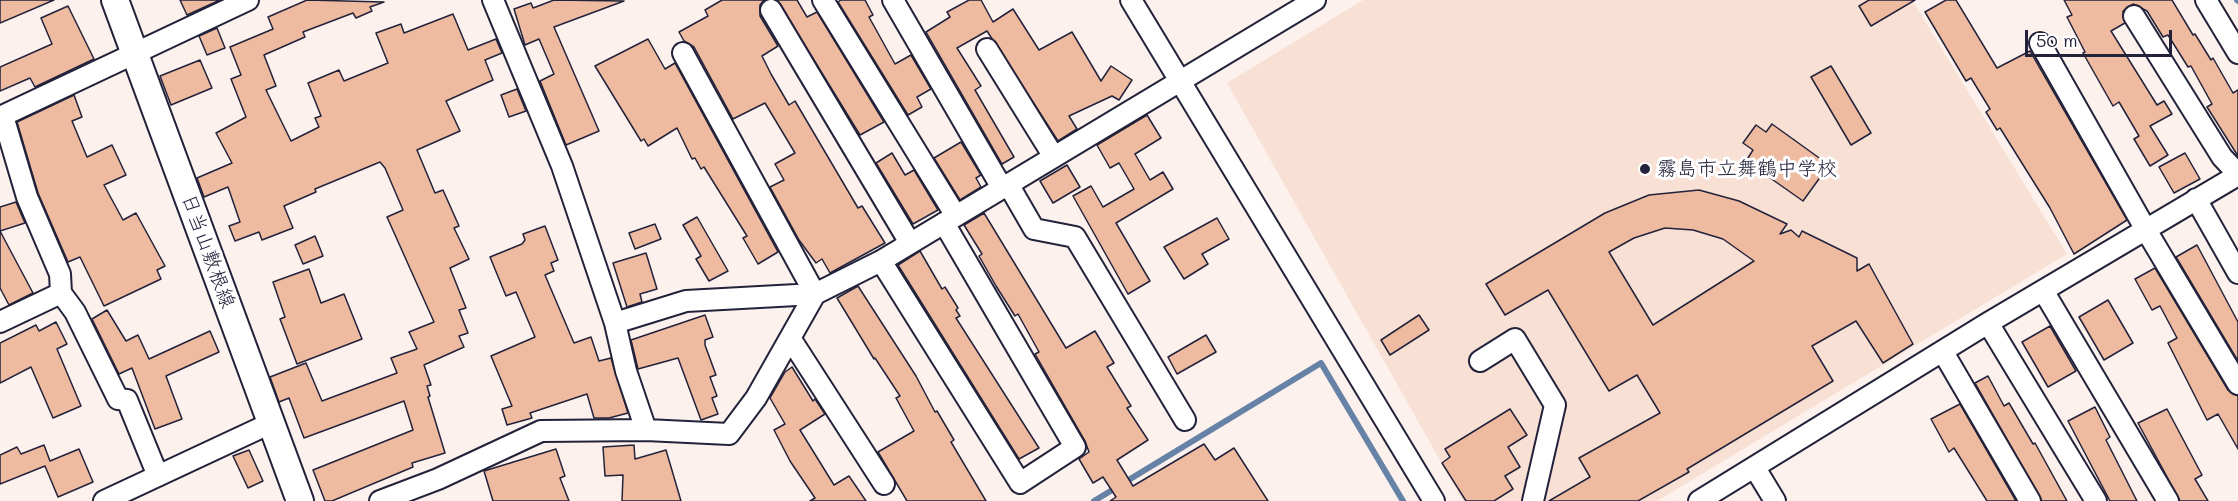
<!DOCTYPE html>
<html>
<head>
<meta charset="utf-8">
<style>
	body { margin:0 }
	#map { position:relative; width:2238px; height:501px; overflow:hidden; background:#fcf1ec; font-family:Mali,sans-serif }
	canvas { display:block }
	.scale { position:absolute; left:2025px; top:30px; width:147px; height:27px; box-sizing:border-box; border:3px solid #22223b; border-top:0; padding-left:8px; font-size:18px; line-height:21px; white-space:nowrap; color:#22223b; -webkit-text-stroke:4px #fff; paint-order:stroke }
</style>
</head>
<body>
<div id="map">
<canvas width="2238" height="501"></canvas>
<div class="scale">50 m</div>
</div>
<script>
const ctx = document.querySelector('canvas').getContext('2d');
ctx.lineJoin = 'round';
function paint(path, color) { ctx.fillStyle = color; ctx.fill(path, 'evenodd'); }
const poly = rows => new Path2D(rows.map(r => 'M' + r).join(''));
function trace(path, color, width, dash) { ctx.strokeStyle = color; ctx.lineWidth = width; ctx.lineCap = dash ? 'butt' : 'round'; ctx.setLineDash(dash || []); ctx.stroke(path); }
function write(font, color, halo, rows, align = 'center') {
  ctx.font = font + ' Mali,"Klee One",sans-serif'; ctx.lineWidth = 6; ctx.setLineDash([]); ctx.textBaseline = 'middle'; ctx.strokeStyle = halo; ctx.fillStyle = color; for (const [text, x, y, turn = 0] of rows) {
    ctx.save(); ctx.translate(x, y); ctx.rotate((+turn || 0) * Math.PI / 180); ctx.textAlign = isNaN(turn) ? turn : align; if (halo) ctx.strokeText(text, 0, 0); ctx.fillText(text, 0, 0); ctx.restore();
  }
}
paint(poly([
	[1363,0,1912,0,2067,254,1657,501,1463,501,1227,83]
]), '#f8e0d5');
trace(poly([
	[2237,0,2238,1],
	[1094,501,1321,363,1403,501]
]), '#6683a7', 6);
const building = poly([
	[0,0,54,0,0,23,0,0],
	[180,0,220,0,187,15,180,0],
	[307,0,384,2,370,7,372,11,356,18,353,13,303,32,305,37,264,55,276,86,266,90,291,141,319,127,315,118,321,116,308,83,339,70,344,81,388,63,376,33,401,24,404,33,453,14,468,50,496,39,502,53,485,60,493,80,446,101,460,131,417,150,435,193,443,190,459,226,454,228,469,259,450,268,466,308,459,310,468,333,459,336,464,347,424,365,431,385,427,386,430,396,428,397,445,453,412,463,413,467,332,501,325,501,313,470,413,430,404,401,304,438,289,398,279,402,270,377,306,363,322,401,397,373,391,358,417,349,409,332,434,322,387,217,403,210,385,168,380,162,315,189,316,192,284,206,293,228,262,240,259,232,235,241,229,226,240,222,228,187,204,197,197,178,232,163,216,133,246,117,231,79,241,75,230,47,273,29,268,17,307,0],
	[554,0,624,1,554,27,599,131,566,145,540,81,554,74,539,39,525,45,514,9,531,3,533,8,554,0],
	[722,0,764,0,760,5,760,16,778,46,762,56,771,74,789,105,795,101,858,208,862,206,885,243,830,273,822,259,816,263,799,240,770,187,784,180,775,164,795,153,765,103,733,119,694,47,684,41,679,32,708,16,705,10,722,0],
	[777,0,797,0,807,17,817,12,884,122,860,135,777,0],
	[841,0,865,0,873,15,869,17,895,64,911,55,931,89,917,97,922,107,908,115,838,2,841,0],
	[969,0,981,0,993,22,1013,9,1039,50,1072,32,1101,81,1111,66,1132,80,1119,100,1112,96,1069,116,1077,129,1058,141,987,31,957,48,981,86,975,90,1014,157,1002,164,926,32,950,17,947,12,969,0],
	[1869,0,1915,0,1871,26,1859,6,1869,0],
	[1946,0,1956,0,1997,68,2030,51,2127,220,2074,254,2050,208,2000,128,1997,130,1986,112,1990,109,1971,78,1966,81,1925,12,1946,0],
	[2064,0,2172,0,2193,35,2195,34,2211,60,2213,58,2233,93,2238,90,2238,156,2207,107,2212,104,2191,66,2188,67,2168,35,2163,37,2147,11,2133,4,2123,11,2125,23,2111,31,2157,105,2164,101,2172,114,2150,126,2168,155,2150,166,2134,139,2139,136,2119,102,2113,106,2083,53,2085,52,2067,17,2072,15,2064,0],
	[68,6,94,59,35,87,30,78,0,91,0,67,52,44,41,18,68,6],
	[217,28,225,48,207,55,199,36,217,28],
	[648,39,665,69,675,63,778,252,758,264,743,238,747,236,704,167,701,169,695,158,692,159,677,128,648,146,644,139,641,141,595,66,648,39],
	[200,60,212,88,171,105,160,76,200,60],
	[1831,66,1871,133,1851,145,1811,77,1831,66],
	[517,89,526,111,509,117,501,95,517,89],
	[74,95,82,117,72,121,87,157,112,145,126,175,104,185,123,220,136,213,165,266,157,270,161,279,104,306,80,257,68,262,38,193,17,122,74,95],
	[1147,115,1161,138,1135,154,1150,180,1163,172,1173,189,1116,223,1150,281,1128,294,1073,196,1091,186,1103,207,1134,189,1119,163,1110,168,1097,145,1147,115],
	[1772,124,1829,165,1803,201,1746,161,1753,150,1743,143,1756,125,1766,132,1772,124],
	[961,142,981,175,976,178,981,187,960,200,934,158,961,142],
	[892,153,905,175,914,170,938,210,913,224,876,163,892,153],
	[2185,153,2200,179,2174,193,2159,167,2185,153],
	[1067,165,1080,187,1053,203,1040,181,1067,165],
	[1699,190,1739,201,1787,224,1780,234,1791,230,1799,237,1802,231,1857,258,1857,271,1869,264,1913,344,1883,363,1856,321,1812,346,1833,381,1687,469,1689,472,1638,501,1549,501,1590,477,1579,458,1660,413,1637,375,1609,391,1548,290,1505,315,1486,284,1605,213,1649,195,1699,190],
	[1665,228,1693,230,1723,239,1754,261,1653,325,1609,252,1634,238,1665,228],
	[16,202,25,223,0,231,33,293,9,305,0,288,0,207,16,202],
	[984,213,1066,348,1095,331,1114,363,1107,367,1131,406,1127,408,1148,440,1117,460,1133,486,1204,444,1215,460,1234,448,1268,501,1110,501,1116,497,1103,477,1093,483,1079,459,1089,452,1085,441,1035,354,1039,352,1018,314,1015,316,996,286,979,256,982,254,964,225,984,213],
	[697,217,728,271,709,281,696,259,701,256,683,225,697,217],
	[1217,218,1229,239,1202,254,1208,264,1184,279,1164,247,1217,218],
	[655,224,661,239,635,249,629,233,655,224],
	[545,226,558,260,551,263,554,271,545,275,574,343,591,337,599,361,611,358,628,413,609,418,594,418,587,394,530,413,532,418,507,425,502,409,512,406,491,356,535,337,516,292,506,296,490,257,522,244,525,240,523,234,545,226],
	[315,236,323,256,303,264,295,245,315,236],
	[2197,245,2238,322,2238,361,2176,257,2197,245],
	[920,251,942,289,945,287,958,308,956,310,960,316,956,318,1039,448,1019,459,898,265,920,251],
	[646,253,657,289,640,294,642,302,627,307,613,263,646,253],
	[2155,268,2228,390,2238,396,2238,449,2218,414,2207,420,2168,343,2177,338,2160,306,2152,310,2135,279,2155,268],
	[309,269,321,303,344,294,362,339,297,364,280,319,285,317,273,282,309,269],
	[858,286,916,376,935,412,937,411,954,440,951,442,986,501,907,501,878,452,914,431,896,398,900,396,875,358,874,359,837,298,858,286],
	[2108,300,2133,343,2104,360,2079,317,2108,300],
	[107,310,126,341,138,335,149,359,210,331,219,352,166,376,182,419,155,429,132,368,119,374,92,319,107,310],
	[705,315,713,337,705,340,705,345,716,375,710,377,717,396,712,398,718,414,701,420,678,358,638,369,631,340,705,315],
	[1419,315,1429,330,1390,355,1381,340,1419,315],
	[56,322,67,344,57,349,81,406,53,418,31,367,0,383,0,343,36,325,39,331,56,322],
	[2050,326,2076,371,2048,387,2022,342,2050,326],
	[1206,335,1216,352,1177,374,1168,357,1206,335],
	[792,367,813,401,815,399,825,414,800,430,834,485,849,476,866,501,810,501,815,498,790,461,774,430,785,424,770,398,785,372,792,367],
	[1988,376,2004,406,2009,403,2033,444,2035,443,2067,501,2042,501,1975,383,1988,376],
	[1960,404,2016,501,1987,501,1954,448,1949,452,1931,419,1960,404],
	[2095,407,2110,437,2106,440,2137,501,2110,501,2068,421,2095,407],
	[1510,409,1527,435,1508,447,1520,467,1505,476,1513,489,1494,501,1466,501,1442,463,1450,457,1445,449,1510,409],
	[2167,409,2202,475,2195,479,2208,501,2180,501,2138,423,2167,409],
	[44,445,50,461,79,449,93,482,58,497,45,466,0,484,0,455,17,447,21,454,44,445],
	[634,445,635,459,666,450,681,501,622,501,623,475,605,476,603,447,634,445],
	[556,449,565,476,560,478,569,501,493,501,484,471,556,449],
	[249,450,263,481,248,488,233,456,249,450]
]);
paint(building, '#eebaa0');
trace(building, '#22223b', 1.5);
const minor = poly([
	[493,0,562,166,615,323,626,371,646,430],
	[823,0,956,216],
	[893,0,1002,188],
	[1131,0,1434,501],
	[2206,0,2238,53],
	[771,10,910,243],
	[2134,16,2222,157,2238,174],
	[2040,43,2146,230,2238,384],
	[987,49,1054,157],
	[683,53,815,294],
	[0,117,248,0],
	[1008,184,1034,229,1075,237,1185,420],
	[2196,199,2238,273],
	[881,261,1020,483,1075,447,944,223],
	[2044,292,2168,501],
	[61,293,75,312,118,399,127,400,158,476],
	[0,322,61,293,60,274,27,197,3,116],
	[615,323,686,301,815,294,881,261,1315,0],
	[1988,323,2096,501],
	[790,338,884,484],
	[1943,352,2030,501],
	[1480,361,1515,339,1555,405,1533,501],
	[1755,468,1775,501],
	[104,501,271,423],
	[380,501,438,479,541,431,646,430,729,434,756,398,815,294],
	[1699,501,1988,323,2238,175]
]);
const major = poly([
	[115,0,300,501]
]);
trace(minor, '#22223b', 24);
trace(major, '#22223b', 30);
trace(minor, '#fff', 20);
trace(major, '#fff', 26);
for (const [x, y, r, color] of [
	[1645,169,6,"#22223b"]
]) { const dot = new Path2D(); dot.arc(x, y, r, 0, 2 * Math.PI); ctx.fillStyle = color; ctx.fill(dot); trace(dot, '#fff', 2); }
write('20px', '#22223b', '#fff', [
	["霧島市立舞鶴中学校",1657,169]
], 'left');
write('20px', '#22223b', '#fff', [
	["日当山敷根線",208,251,70]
]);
</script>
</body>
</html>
